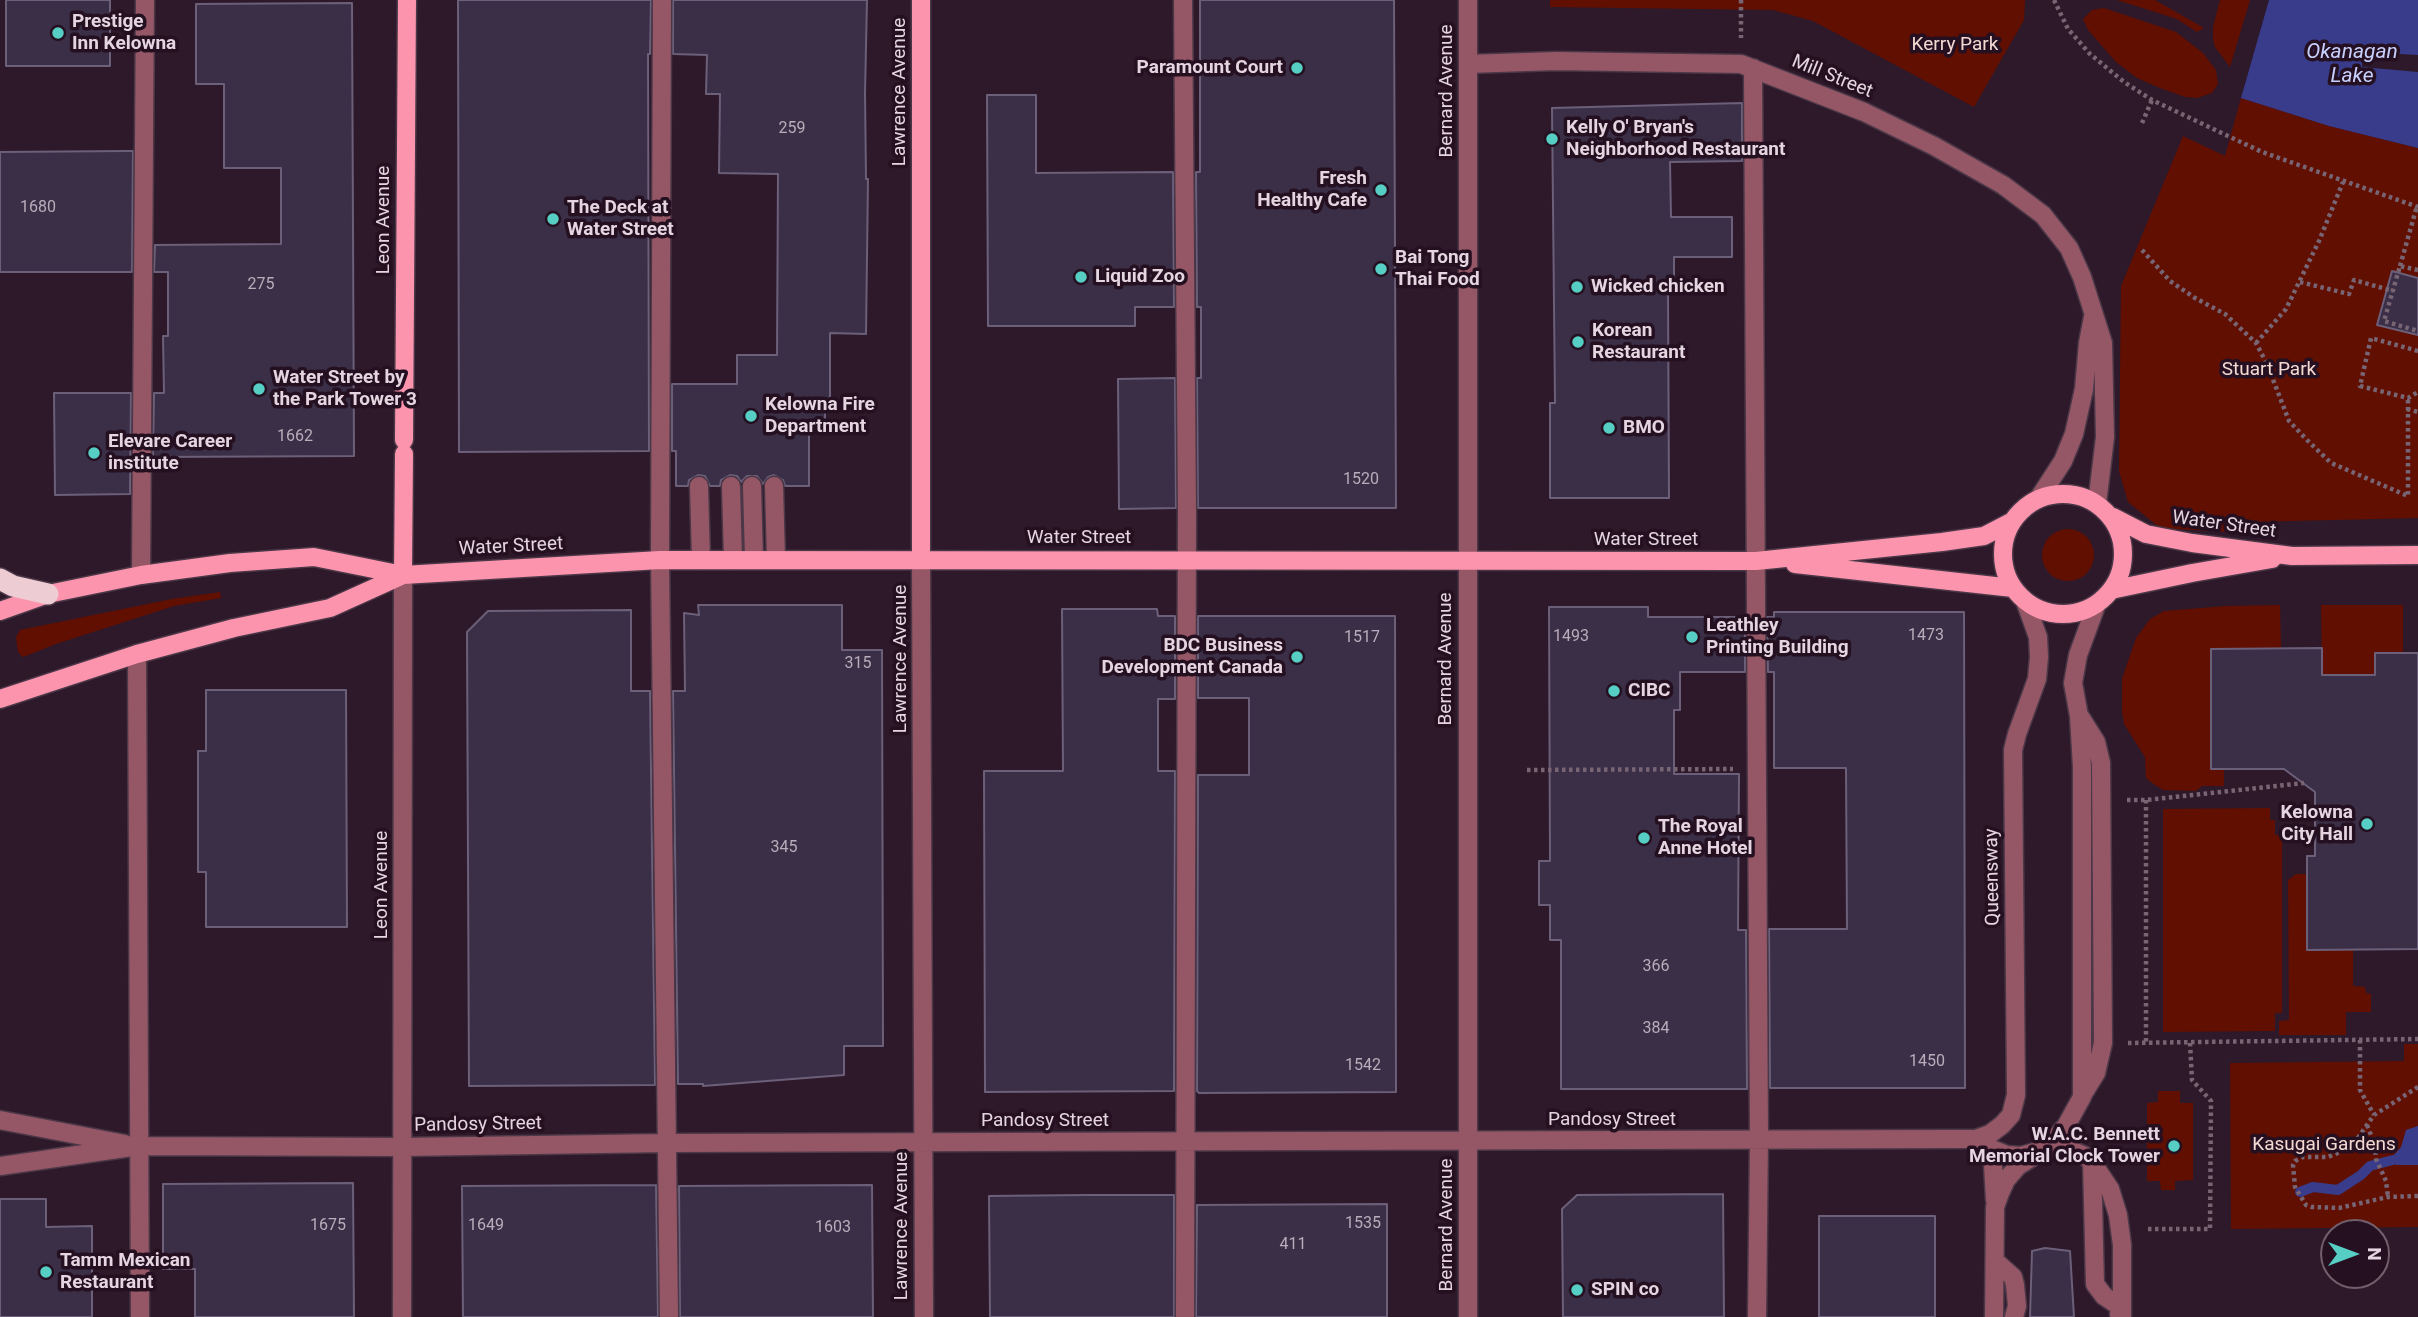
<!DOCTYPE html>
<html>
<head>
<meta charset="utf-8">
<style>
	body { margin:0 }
	#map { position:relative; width:2418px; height:1317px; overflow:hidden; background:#2e192a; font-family:Roboto,sans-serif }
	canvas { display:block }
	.north { position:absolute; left:2320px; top:1219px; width:70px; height:70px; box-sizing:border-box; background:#241020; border:2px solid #715f6d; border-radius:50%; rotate:90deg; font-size:19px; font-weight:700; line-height:28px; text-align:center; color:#e4d5e0 }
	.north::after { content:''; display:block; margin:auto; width:24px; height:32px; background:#56cec4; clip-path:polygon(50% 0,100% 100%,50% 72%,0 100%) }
</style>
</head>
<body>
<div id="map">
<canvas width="2418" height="1317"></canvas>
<div class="north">N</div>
</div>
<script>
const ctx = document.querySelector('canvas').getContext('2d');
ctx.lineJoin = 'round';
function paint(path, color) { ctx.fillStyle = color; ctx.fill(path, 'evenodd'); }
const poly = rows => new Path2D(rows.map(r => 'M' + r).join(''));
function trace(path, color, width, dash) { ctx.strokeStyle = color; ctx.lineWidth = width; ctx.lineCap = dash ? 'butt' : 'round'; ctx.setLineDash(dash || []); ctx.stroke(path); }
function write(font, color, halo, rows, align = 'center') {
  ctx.font = font + ' Roboto,sans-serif'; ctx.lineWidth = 7; ctx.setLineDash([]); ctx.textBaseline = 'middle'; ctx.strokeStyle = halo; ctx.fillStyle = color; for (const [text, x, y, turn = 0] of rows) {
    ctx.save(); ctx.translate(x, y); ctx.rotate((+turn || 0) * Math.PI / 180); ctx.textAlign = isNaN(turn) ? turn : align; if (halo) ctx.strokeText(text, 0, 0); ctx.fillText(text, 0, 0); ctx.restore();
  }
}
paint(poly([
	[1550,0,2025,0,2024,20,1974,107,1813,21,1773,10,1550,7],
	[2117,0,2155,0,2204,28,2197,32,2177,19],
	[2220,0,2250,0,2230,67,2215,47,2213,39,2213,27],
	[2104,8,2176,32,2203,53,2216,70,2218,84,2212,93,2197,98,2185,97,2160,88,2137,78,2116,62,2088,30,2083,19,2092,10],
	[2241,98,2329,126,2418,148,2418,518,2249,522,2229,532,2160,528,2128,502,2119,471,2121,286,2183,136,2225,156],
	'2042 555a26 26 0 1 1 52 0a26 26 0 1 1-52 0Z',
	[220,592,221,598,174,606,56,644,23,657,18,652,16,637,20,630,172,599],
	[2280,605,2281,649,2211,650,2211,769,2224,769,2224,786,2202,786,2196,791,2163,790,2152,783,2146,778,2145,757,2124,724,2122,712,2122,679,2136,638,2150,619,2164,611,2226,606],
	[2321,605,2403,605,2403,653,2376,653,2375,675,2322,675],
	[2270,808,2270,820,2275,820,2275,835,2282,835,2282,1013,2275,1013,2275,1031,2163,1032,2163,809],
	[2296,874,2307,874,2307,950,2353,950,2353,986,2365,987,2366,993,2371,994,2371,1012,2346,1012,2346,1035,2279,1035,2279,1021,2289,1020,2288,880],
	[2404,1044,2418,1044,2418,1227,2231,1229,2230,1063,2404,1061],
	[2158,1091,2180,1091,2180,1103,2193,1103,2193,1180,2175,1181,2175,1190,2161,1190,2160,1181,2147,1181,2147,1103,2158,1102]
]), '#610f00');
paint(poly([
	[2269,0,2418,0,2418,148,2329,126,2241,98],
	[2418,1126,2418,1165,2396,1165,2392,1157,2401,1147,2406,1130]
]), '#383c8a');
paint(poly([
	[2364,52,2418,55,2418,72,2362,67]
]), '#2e192a');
trace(poly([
	[2300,1192,2313,1187,2338,1190,2361,1175,2370,1166,2393,1160]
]), '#383c8a', 10);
const building = poly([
	[6,0,110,0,110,66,6,66,6,0],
	[458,0,651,0,650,54,648,54,649,451,459,452,458,0],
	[673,0,867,0,865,93,866,179,868,179,866,334,830,333,830,405,825,405,825,427,809,427,809,486,785,486,783,480,774,475,768,477,763,484,757,476,747,476,741,482,737,476,730,475,721,480,720,486,710,486,705,476,698,475,689,480,688,486,676,486,676,451,672,451,672,384,737,384,737,355,777,355,778,174,719,173,720,94,706,94,707,55,673,54,673,0],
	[1200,0,1394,0,1396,508,1198,508,1197,378,1201,378,1201,307,1197,307,1196,172,1200,172,1200,0],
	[352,3,354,456,153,457,154,393,164,393,163,336,168,336,168,272,154,272,155,245,281,244,281,168,224,168,224,84,196,84,196,4,352,3],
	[987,95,1036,95,1036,173,1173,172,1174,307,1135,307,1135,326,988,326,987,95],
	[1742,103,1742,161,1670,162,1671,217,1732,217,1732,257,1674,257,1674,294,1668,294,1669,498,1550,498,1550,403,1555,403,1552,108,1742,103],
	[126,151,133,151,132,272,0,272,0,152,126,151],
	[2392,271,2418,278,2418,335,2377,325,2392,271],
	[1175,378,1176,508,1119,509,1118,379,1175,378],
	[54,393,131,393,130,494,55,495,54,393],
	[698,605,842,605,842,650,882,650,883,1046,844,1046,844,1075,703,1086,703,1084,678,1084,673,691,685,691,684,613,699,615,698,605],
	[1549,607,1648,607,1648,617,1745,617,1745,672,1680,672,1680,710,1674,710,1674,774,1739,774,1738,930,1746,930,1747,1089,1561,1089,1561,940,1550,940,1550,905,1539,905,1539,861,1550,861,1549,607],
	[1062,609,1157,609,1158,616,1175,616,1175,699,1158,699,1158,771,1175,771,1174,1091,985,1092,984,771,1063,771,1062,609],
	[631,610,631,691,650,691,655,1085,469,1086,467,632,488,611,631,610],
	[1774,612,1964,612,1965,1088,1770,1088,1769,929,1847,929,1846,768,1774,768,1774,672,1768,672,1767,617,1774,617,1774,612],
	[1198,616,1395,616,1396,1092,1199,1093,1197,1091,1198,775,1249,775,1249,698,1198,698,1198,616],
	[2322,648,2322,675,2375,675,2375,653,2418,653,2418,949,2307,950,2307,856,2315,856,2315,792,2284,769,2211,769,2211,649,2322,648],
	[206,690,346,690,347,927,206,927,206,872,198,872,198,751,206,751,206,690],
	[353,1183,354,1317,195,1317,195,1269,163,1269,163,1184,353,1183],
	[656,1185,658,1317,463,1317,462,1186,656,1185],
	[872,1185,873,1317,680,1317,679,1186,872,1185],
	[1723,1194,1724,1317,1563,1317,1562,1209,1577,1195,1723,1194],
	[1086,1195,1174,1195,1174,1317,990,1317,989,1196,1086,1195],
	[0,1199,46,1199,46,1227,92,1226,92,1317,0,1317,0,1199],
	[1387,1204,1387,1317,1196,1317,1197,1205,1387,1204],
	[1819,1216,1935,1216,1935,1317,1819,1317,1819,1216],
	[2045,1248,2070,1251,2074,1317,2030,1317,2032,1251,2045,1248]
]);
paint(building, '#3b2f47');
trace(building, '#6b5f79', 2);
const minor = poly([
	[662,0,660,560,669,1317],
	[1183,0,1187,512,1185,1317],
	[1468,64,1556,61,1741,64,1864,112,1934,146,2003,185,2043,215,2069,248,2082,277,2103,343,2105,437,2097,504],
	[1753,68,1759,1139,1757,1317],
	[699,486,701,560],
	[731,486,733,560],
	[752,486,754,559],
	[774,486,776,559],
	[2039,498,2063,461,2074,434,2084,389,2088,343,2093,317],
	[921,559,924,1317],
	[141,575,145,0],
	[137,654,140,1317],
	[2081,718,2096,742,2101,763,2103,1043,2096,1073,2083,1094],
	[0,1120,125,1144],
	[1976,1139,1990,1134,2002,1125,2011,1115,2016,1095,2013,750,2017,734,2037,679,2039,657,2038,637,2025,601],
	[1981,1144,1988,1151,1993,1165,1995,1200],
	[2045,1149,2066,1126,2082,1097,2082,767,2079,716,2073,683,2078,655,2096,606],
	[2092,1162,2095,1284,2104,1296,2122,1308,2119,1314],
	[0,1166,139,1146,403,1147,667,1143,1952,1139,1976,1139,1992,1149,2007,1155,2021,1156,2045,1149],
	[1995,1261,2013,1277,2015,1285,2017,1306,2014,1317],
	[402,1317,403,575],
	[1468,1317,1468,0],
	[1994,1317,1995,1207,2000,1193,2006,1180,2018,1166,2045,1149,2066,1148,2085,1156,2092,1162,2110,1189,2118,1215,2122,1245,2122,1317]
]);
const major = poly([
	[921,0,921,559],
	[404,440,407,0],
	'2003 554a60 60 0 1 1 120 0a60 60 0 1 1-120 0Z',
	[2113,517,2146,534,2192,543,2292,556,2418,555],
	[1795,564,2013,588],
	[403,575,404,454],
	[2111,590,2192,573,2272,559],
	[0,611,48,594,141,575,230,563,314,557,403,575,660,560,1756,561,1942,542,1984,536,2011,522],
	[0,699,137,654,234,628,330,608,403,575]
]);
const highway = poly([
	[0,579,13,586,48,594]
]);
trace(minor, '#4b3747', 21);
trace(major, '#4b3747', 21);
trace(highway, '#4b3747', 24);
trace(poly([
	[1741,0,1741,38],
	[2054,0,2068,29,2090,54,2124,82,2152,100,2262,152,2418,207],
	[2142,123,2152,100],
	[2142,250,2170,281,2195,298,2225,314,2256,343,2267,364,2289,421,2307,440,2331,463,2408,496,2408,398],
	[2400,266,2417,206],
	[2418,270,2400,266,2384,321,2418,331],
	[2300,282,2349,294,2354,280,2393,291],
	[2256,343,2286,309,2319,241,2343,182],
	[2418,351,2371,338,2360,386,2408,398,2418,392],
	[2407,409,2418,412],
	[1527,770,1733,769],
	[2127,800,2146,800,2304,783],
	[2146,800,2146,1043],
	[2360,1040,2360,1090,2374,1115],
	[2128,1043,2418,1039],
	[2418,1087,2374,1115,2355,1142,2347,1149,2328,1157,2303,1157,2295,1161,2293,1165,2295,1187,2306,1205,2312,1207,2339,1208,2388,1197,2418,1196],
	[2367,1125,2375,1145,2376,1159,2386,1181,2388,1197],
	[2148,1229,2210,1229,2211,1101,2192,1080,2190,1043]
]), '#786574', 4.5, [3.5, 3.5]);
trace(minor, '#955765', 18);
trace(major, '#fc94ad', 18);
trace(highway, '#edccd3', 21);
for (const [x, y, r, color] of [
	[58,33,7,"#56cec4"],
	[1297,68,7,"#56cec4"],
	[1552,139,7,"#56cec4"],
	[1381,190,7,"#56cec4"],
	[553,219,7,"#56cec4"],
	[1381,269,7,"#56cec4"],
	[1081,277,7,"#56cec4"],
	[1577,287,7,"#56cec4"],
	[1578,342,7,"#56cec4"],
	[259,389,7,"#56cec4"],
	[751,416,7,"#56cec4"],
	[1609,428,7,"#56cec4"],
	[94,453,7,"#56cec4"],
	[1692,637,7,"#56cec4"],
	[1297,657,7,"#56cec4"],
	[1614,691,7,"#56cec4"],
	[2367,824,7,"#56cec4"],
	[1644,838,7,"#56cec4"],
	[2174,1146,7,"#56cec4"],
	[46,1272,7,"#56cec4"],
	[1577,1290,7,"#56cec4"]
]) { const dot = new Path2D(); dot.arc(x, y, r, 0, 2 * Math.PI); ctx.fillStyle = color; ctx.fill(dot); trace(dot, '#241020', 2.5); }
write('16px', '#baacba', null, [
	["259",792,129],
	["1680",38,208],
	["275",261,285],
	["1662",295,437],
	["1520",1361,480],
	["1473",1926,636],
	["1493",1571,637],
	["1517",1362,638],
	["315",858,664],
	["345",784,848],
	["366",1656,967],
	["384",1656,1029],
	["1450",1927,1062],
	["1542",1363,1066],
	["1535",1363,1224],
	["1675",328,1226],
	["1649",486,1226],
	["1603",833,1228],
	["411",1293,1245]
]);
write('bold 19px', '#e4d5e0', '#241020', [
	["Prestige",72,22],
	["Inn Kelowna",72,44],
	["Paramount Court",1283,68,"right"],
	["Kelly O' Bryan's",1566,128],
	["Neighborhood Restaurant",1566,150],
	["Fresh",1367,179,"right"],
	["Healthy Cafe",1367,201,"right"],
	["The Deck at",567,208],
	["Water Street",567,230],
	["Bai Tong",1395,258],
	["Thai Food",1395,280],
	["Liquid Zoo",1095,277],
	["Wicked chicken",1591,287],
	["Korean",1592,331],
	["Restaurant",1592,353],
	["Water Street by",273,378],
	["the Park Tower 3",273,400],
	["Kelowna Fire",765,405],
	["Department",765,427],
	["BMO",1623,428],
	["Elevare Career",108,442],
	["institute",108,464],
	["Leathley",1706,626],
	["Printing Building",1706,648],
	["BDC Business",1283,646,"right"],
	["Development Canada",1283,668,"right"],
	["CIBC",1628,691],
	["Kelowna",2353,813,"right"],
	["City Hall",2353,835,"right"],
	["The Royal",1658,827],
	["Anne Hotel",1658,849],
	["W.A.C. Bennett",2160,1135,"right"],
	["Memorial Clock Tower",2160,1157,"right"],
	["Tamm Mexican",60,1261],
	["Restaurant",60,1283],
	["SPIN co",1591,1290]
], 'left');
write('19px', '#f3d9d2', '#241020', [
	["Kerry Park",1955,45],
	["Stuart Park",2269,370],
	["Kasugai Gardens",2324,1145]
]);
write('19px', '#e4d5e0', '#241020', [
	["Mill Street",1832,77,22],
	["Bernard Avenue",1447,91,-90],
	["Lawrence Avenue",900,92,-90],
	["Leon Avenue",384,220,-90],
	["Water Street",2224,525,8],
	["Water Street",1079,538],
	["Water Street",1646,540],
	["Water Street",511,547,-3],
	["Lawrence Avenue",901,659,-90],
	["Bernard Avenue",1446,659,-90],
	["Queensway",1993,877,-91],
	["Leon Avenue",382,885,-90],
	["Pandosy Street",1612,1120],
	["Pandosy Street",1045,1121],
	["Pandosy Street",478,1125,-1],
	["Bernard Avenue",1447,1225,-90],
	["Lawrence Avenue",902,1226,-90]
]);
write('italic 21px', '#c8d0fd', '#241020', [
	["Okanagan",2352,53],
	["Lake",2352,77]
]);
</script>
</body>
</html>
